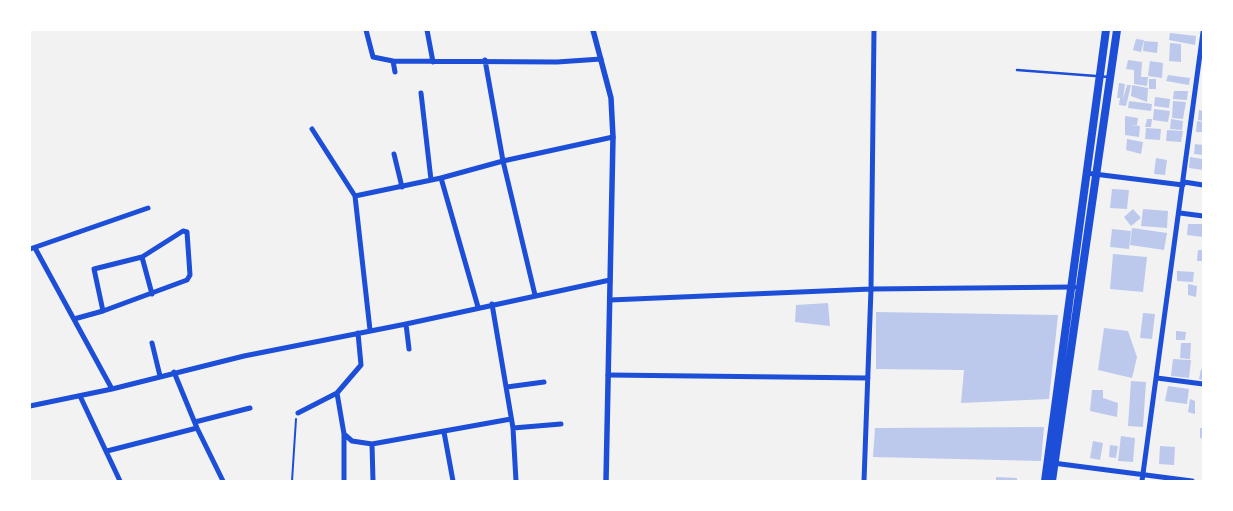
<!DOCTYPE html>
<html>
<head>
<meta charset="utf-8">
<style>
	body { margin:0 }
	#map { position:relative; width:1233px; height:511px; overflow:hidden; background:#f2f2f2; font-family:"Alegreya Sans",sans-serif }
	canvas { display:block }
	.frame { position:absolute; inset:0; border:31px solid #fff; pointer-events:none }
</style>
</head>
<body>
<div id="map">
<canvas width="1233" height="511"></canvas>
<div class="frame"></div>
</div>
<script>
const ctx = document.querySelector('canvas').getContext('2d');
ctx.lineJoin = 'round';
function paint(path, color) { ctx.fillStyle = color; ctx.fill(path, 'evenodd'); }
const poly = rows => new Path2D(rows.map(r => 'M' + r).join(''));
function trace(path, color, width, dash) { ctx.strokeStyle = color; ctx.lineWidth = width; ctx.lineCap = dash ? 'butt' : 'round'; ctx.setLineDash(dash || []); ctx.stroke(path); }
paint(poly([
	[1170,33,1196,36,1195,45,1169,40],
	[1136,39,1144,40,1141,52,1133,50],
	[1144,41,1158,42,1157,53,1143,51],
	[1170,43,1181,44,1181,62,1169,61],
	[1128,60,1142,62,1141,77,1148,77,1147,86,1134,84,1134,70,1126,69],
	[1150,61,1163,63,1162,78,1148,76],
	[1168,75,1190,78,1189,85,1166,81],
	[1149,79,1156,79,1156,89,1149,89],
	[1119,83,1125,84,1123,99,1127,85,1131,85,1126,106,1119,105,1120,98,1117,98],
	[1132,85,1148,88,1147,102,1131,96],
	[1174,91,1188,91,1187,100,1173,99],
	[1155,97,1170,99,1169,108,1154,106],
	[1129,101,1152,104,1151,111,1128,108],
	[1173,101,1186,102,1183,119,1172,118],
	[1154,109,1170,111,1168,122,1153,120],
	[1199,110,1203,111,1203,121,1198,120],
	[1125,116,1138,118,1137,125,1131,125,1140,126,1139,137,1125,135],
	[1147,119,1152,119,1151,127,1145,127],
	[1171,119,1183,121,1182,130,1170,129],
	[1197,121,1203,122,1203,132,1196,132],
	[1146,128,1161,129,1160,140,1145,139],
	[1167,130,1183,131,1181,142,1166,141],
	[1127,139,1143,142,1141,154,1126,150],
	[1195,144,1203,145,1203,155,1194,154],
	[1190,157,1203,159,1203,170,1189,168],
	[1156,158,1167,160,1165,175,1154,174],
	[1112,189,1129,190,1127,209,1110,208],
	[1133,209,1141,218,1131,226,1124,217],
	[1143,209,1168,211,1167,228,1141,226],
	[1188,224,1203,224,1203,237,1187,235],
	[1132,228,1167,233,1164,250,1130,245],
	[1112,229,1131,231,1129,249,1110,247],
	[1198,250,1203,250,1203,261,1197,261],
	[1113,254,1147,257,1143,292,1110,289],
	[1177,271,1194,272,1193,282,1177,281],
	[1188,284,1197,286,1196,297,1188,295],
	[828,303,830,326,795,322,796,305],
	[876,312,1058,315,1049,399,961,403,964,370,876,369],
	[1143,313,1155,314,1152,339,1140,338],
	[1104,328,1128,331,1137,357,1132,378,1098,370],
	[1176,331,1186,332,1185,340,1176,340],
	[1181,343,1191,343,1190,359,1180,358],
	[1173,359,1191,360,1189,378,1171,376],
	[1201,369,1203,370,1203,380,1199,379],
	[1131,381,1146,382,1143,427,1128,426],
	[1168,386,1189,389,1187,404,1165,401],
	[1092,390,1103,390,1103,398,1118,403,1117,417,1090,411],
	[1190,399,1195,401,1195,414,1188,412],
	[1044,427,1041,461,873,457,875,428],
	[1200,428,1203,428,1203,439,1200,438],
	[1121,436,1135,438,1133,462,1118,461],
	[1093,441,1103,443,1100,460,1090,458],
	[1110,445,1118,446,1116,458,1109,457],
	[1160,446,1175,447,1174,465,1159,464],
	[996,477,1017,478,1017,481,996,481]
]), '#bdc9ec');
trace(poly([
	[292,481,296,419]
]), '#1d4ed8', 2);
trace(poly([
	[1017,70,1109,77]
]), '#1d4ed8', 2.5);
trace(poly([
	[366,30,373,57,393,61,557,62,601,59],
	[427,30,433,62],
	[485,60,503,161,535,295],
	[393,61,395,72],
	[421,93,431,180],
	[312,129,355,196,370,330],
	[394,154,402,187],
	[1086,173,1183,185],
	[441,178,478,307],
	[1184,182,1203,185],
	[355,196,441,178,503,161,613,137],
	[1180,213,1203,216],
	[35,248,112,389],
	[30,249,148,208],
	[142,257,152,294],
	[610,300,871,289,1074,287],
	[492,304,513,428,516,481],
	[74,319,103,311,187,280,190,275,187,232,183,231,142,257,94,269,103,311],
	[406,324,409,349],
	[152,343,160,376],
	[174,372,197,428,223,481],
	[608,375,868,378],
	[1157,378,1203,384],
	[507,387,544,382],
	[337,393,344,434,352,441,372,444,511,419],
	[80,396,120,481],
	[30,406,112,389,244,356,406,324,610,280],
	[298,413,337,393,361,365,358,333],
	[195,422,250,408],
	[513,428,561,424],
	[444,432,453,481],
	[344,434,344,481],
	[372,444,373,481],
	[107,451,197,428],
	[1053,463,1192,481],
	[864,481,871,289,874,30],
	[1142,481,1203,32]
]), '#1d4ed8', 5);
trace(poly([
	[593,30,611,98,613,137,606,481]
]), '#1d4ed8', 5.5);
trace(poly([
	[1045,481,1106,30],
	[1052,481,1117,30]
]), '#1d4ed8', 8);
</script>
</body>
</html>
